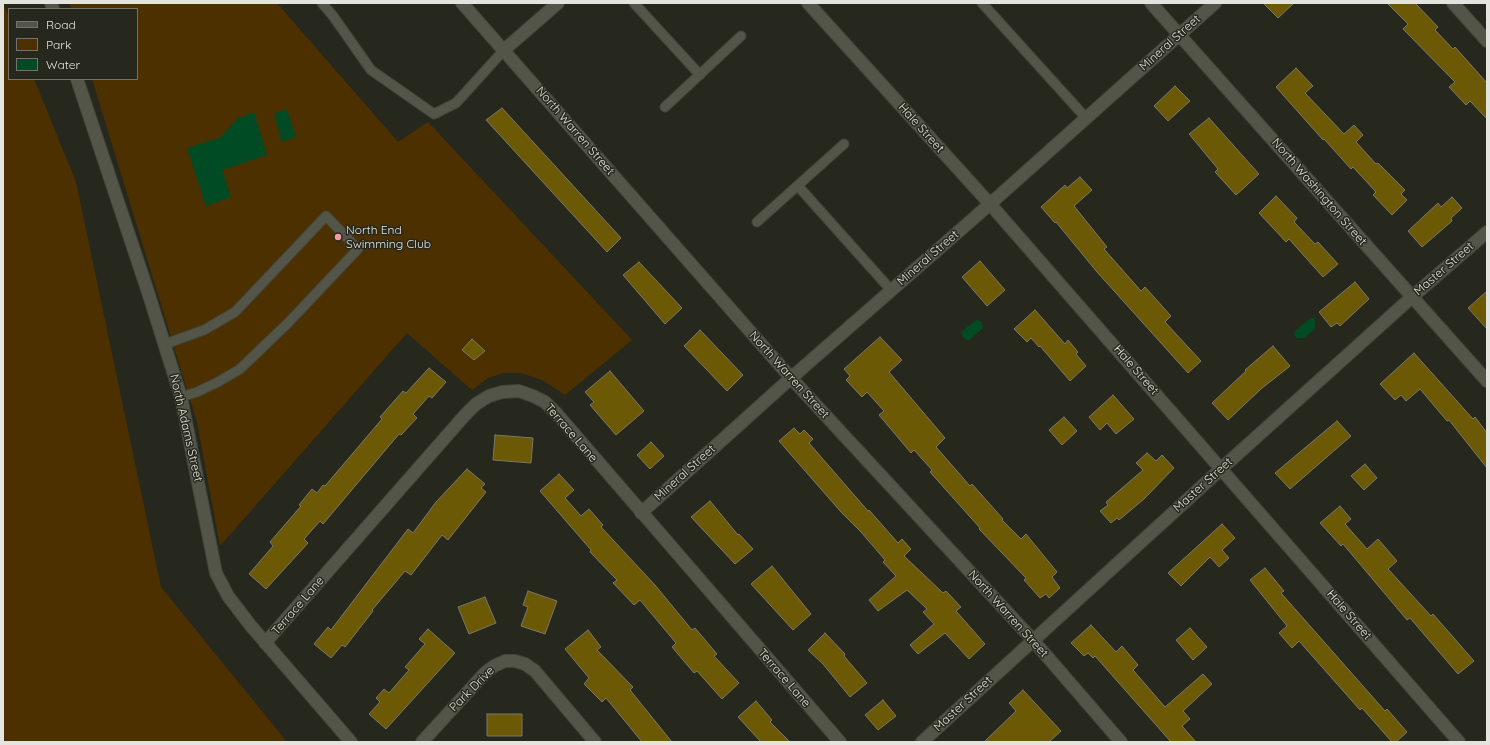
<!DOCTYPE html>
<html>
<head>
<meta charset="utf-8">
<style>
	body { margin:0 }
	#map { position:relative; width:1490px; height:745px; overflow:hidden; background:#27281d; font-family:Quicksand,sans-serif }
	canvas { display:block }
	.frame { position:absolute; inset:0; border:4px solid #e3e4dd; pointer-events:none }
	.legend { position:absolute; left:8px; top:8px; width:130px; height:72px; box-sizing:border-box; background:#27281d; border:1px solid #72736a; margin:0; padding:5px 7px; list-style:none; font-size:12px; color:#e3e4dd }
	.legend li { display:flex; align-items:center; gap:8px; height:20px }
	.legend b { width:20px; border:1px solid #72736a }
</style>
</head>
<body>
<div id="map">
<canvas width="1490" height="745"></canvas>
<div class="frame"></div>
<ul class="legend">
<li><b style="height:5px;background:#545549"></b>Road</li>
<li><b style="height:11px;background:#4d3000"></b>Park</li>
<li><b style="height:11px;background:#004b24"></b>Water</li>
</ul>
</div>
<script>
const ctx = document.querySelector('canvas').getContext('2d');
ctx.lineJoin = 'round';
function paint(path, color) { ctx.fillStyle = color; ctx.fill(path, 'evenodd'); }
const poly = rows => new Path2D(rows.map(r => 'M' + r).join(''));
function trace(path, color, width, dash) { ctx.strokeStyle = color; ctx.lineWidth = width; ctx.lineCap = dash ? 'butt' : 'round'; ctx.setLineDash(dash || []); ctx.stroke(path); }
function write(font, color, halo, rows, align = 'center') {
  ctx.font = font + ' Quicksand,sans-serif'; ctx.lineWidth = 3; ctx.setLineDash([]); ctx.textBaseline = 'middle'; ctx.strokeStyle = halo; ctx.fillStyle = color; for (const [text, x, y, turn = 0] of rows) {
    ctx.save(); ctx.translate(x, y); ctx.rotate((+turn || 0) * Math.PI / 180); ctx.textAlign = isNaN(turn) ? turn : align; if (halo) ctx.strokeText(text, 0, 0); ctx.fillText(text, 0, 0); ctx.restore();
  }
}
paint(poly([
	[3,3,9,18,9,79,34,79,76,182,161,587,287,742,3,742],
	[69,3,277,3,398,142,428,122,632,340,565,395,542,380,521,373,504,373,488,378,472,390,407,333,220,546,197,422,92,79,137,79,137,9,71,9]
]), '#4d3000');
paint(poly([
	[287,109,296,137,282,142,274,114],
	[254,112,267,155,222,170,231,197,206,206,187,148,221,137,238,118],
	[1312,317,1315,319,1315,329,1304,338,1297,338,1294,335,1295,331],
	[976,320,982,322,983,328,968,341,962,336,961,332]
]), '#004b24');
const building = poly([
	[1263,3,1294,3,1278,18,1263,3],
	[1387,3,1415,3,1438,27,1435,30,1453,49,1455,47,1487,83,1487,119,1470,101,1466,105,1449,87,1455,82,1403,29,1408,24,1387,3],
	[1296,68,1313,86,1305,93,1344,134,1354,125,1363,135,1356,142,1376,164,1378,163,1405,190,1401,194,1407,200,1392,215,1373,195,1376,192,1353,167,1351,169,1324,139,1323,140,1276,87,1296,68],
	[1175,86,1190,101,1168,121,1154,106,1175,86],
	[502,108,621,238,607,252,486,120,502,108],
	[1209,118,1259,174,1236,195,1215,172,1218,169,1189,134,1209,118],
	[1080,177,1092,190,1074,206,1107,247,1104,249,1141,291,1145,287,1171,316,1165,322,1201,361,1188,373,1097,272,1056,222,1055,223,1041,207,1065,185,1067,188,1080,177],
	[1276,196,1297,218,1294,222,1315,244,1318,242,1338,264,1323,277,1289,239,1286,242,1259,213,1276,196],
	[1452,197,1462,208,1451,218,1452,221,1422,247,1408,231,1438,203,1441,207,1452,197],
	[980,261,1005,290,987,306,962,277,980,261],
	[639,262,682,308,665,324,623,275,639,262],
	[1355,282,1369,299,1340,326,1337,323,1331,327,1319,312,1355,282],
	[1487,291,1487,329,1468,308,1487,291],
	[1035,310,1065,344,1068,340,1078,352,1076,354,1086,366,1070,381,1040,346,1039,347,1031,338,1027,342,1014,329,1035,310],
	[700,330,743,375,727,391,684,346,700,330],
	[880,337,902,360,889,372,945,438,936,447,970,486,972,484,1003,519,1002,520,1021,539,1026,534,1057,572,1052,577,1060,588,1049,598,1046,594,1040,598,1024,580,1026,578,979,529,980,528,930,472,932,470,914,450,911,453,879,415,884,411,867,392,862,397,846,380,850,376,844,369,880,337],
	[472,339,485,351,474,360,462,350,472,339],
	[1273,346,1290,366,1261,389,1228,420,1212,403,1246,371,1245,370,1273,346],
	[1414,353,1473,419,1475,417,1487,433,1487,468,1449,420,1447,421,1420,389,1406,401,1401,395,1395,400,1380,384,1414,353],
	[429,368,446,382,432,398,429,396,413,414,417,418,401,435,399,434,323,524,320,521,304,539,308,543,266,589,249,574,273,546,270,542,301,506,299,505,312,489,317,493,323,485,325,486,382,419,380,417,403,391,406,393,429,368],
	[610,371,644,411,616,435,590,405,594,402,585,392,610,371],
	[1113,395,1134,419,1116,434,1107,423,1100,430,1089,417,1113,395],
	[1064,417,1077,431,1062,445,1049,430,1064,417],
	[1337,421,1351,436,1290,489,1275,473,1337,421],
	[794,428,800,434,804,430,813,439,809,443,868,511,869,510,898,543,902,539,911,549,904,556,943,593,946,591,961,607,956,611,985,644,969,659,945,633,918,654,910,645,934,624,923,612,927,609,907,590,878,611,869,600,896,576,883,562,885,560,861,532,841,512,779,441,794,428],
	[495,435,533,438,531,463,493,460,495,435],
	[651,442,664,456,650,469,637,455,651,442],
	[1147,453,1156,461,1162,455,1174,468,1144,499,1119,520,1117,518,1111,523,1100,511,1108,505,1106,502,1143,470,1136,463,1147,453],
	[1365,464,1377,478,1364,490,1351,476,1365,464],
	[467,469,485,484,481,488,486,492,448,540,442,535,411,575,405,571,372,610,373,611,345,647,342,645,331,658,314,644,328,627,331,630,408,529,413,533,436,502,467,469],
	[559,474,574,490,565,498,581,516,589,509,603,525,601,527,655,585,692,630,695,628,717,654,714,656,739,683,722,699,697,671,694,673,672,647,676,643,640,600,634,605,613,583,617,580,590,552,591,550,540,491,559,474],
	[710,501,738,535,739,534,753,549,735,564,691,517,710,501],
	[1340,506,1351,519,1345,524,1367,549,1378,539,1397,561,1388,569,1431,616,1433,614,1474,661,1458,674,1410,618,1407,620,1343,544,1341,546,1320,523,1340,506],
	[1222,524,1235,538,1222,550,1229,558,1219,567,1210,557,1181,586,1168,573,1222,524],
	[772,566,811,614,793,630,751,584,772,566],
	[1265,568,1284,591,1281,593,1385,711,1387,709,1407,732,1396,742,1392,742,1362,708,1360,710,1299,641,1292,648,1279,633,1287,626,1250,580,1265,568],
	[528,591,557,601,545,634,521,626,528,607,523,605,528,591],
	[485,597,496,623,469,634,458,607,485,597],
	[1091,625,1116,652,1122,646,1138,665,1133,670,1165,707,1203,674,1212,684,1183,711,1190,719,1182,726,1196,742,1171,742,1095,656,1093,658,1088,653,1084,656,1071,643,1091,625],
	[1190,628,1207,647,1193,660,1176,640,1190,628],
	[428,629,455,653,386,729,369,714,380,702,376,698,384,689,389,693,409,670,405,667,425,644,419,639,428,629],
	[588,630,601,647,597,650,633,687,630,690,672,742,642,742,606,698,602,702,584,684,589,678,565,649,588,630],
	[825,633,845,654,844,656,867,683,850,697,823,664,808,650,825,633],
	[1023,690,1061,731,1049,742,984,742,1016,711,1009,703,1023,690],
	[883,700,896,716,878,730,865,715,883,700],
	[756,701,772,720,770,722,790,742,761,742,738,717,756,701],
	[487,714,522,714,522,736,487,736,487,714]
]);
paint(building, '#6c5905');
trace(building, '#7b776a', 1);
const service = poly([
	[322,3,333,16,371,70,434,114,456,103,504,50],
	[634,3,700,75],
	[982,3,1086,118],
	[665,107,741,36],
	[798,186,891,290],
	[757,222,844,144],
	[165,344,204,330,235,312,326,216,358,249,288,323,240,369,218,382,197,392,181,397]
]);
const minor = poly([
	[462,3,791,378,1032,639,1121,742],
	[808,3,990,204,1459,742],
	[1151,3,1487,381],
	[1453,3,1487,41],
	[504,50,558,3],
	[641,513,791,378,990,204,1215,3],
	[265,643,465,415,476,404,489,396,502,392,519,391,533,396,545,402,557,414,840,742],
	[422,742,485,673,494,666,505,661,515,661,525,664,535,671,595,742],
	[922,742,1222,468,1412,297,1487,232]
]);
const tertiary = poly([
	[51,3,53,9],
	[77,79,148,292,181,397,216,573,228,596,251,626,351,742]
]);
trace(service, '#43443a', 11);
trace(minor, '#43443a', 14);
trace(tertiary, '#43443a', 14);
trace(service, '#545549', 9);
trace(minor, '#545549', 12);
trace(tertiary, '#545549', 12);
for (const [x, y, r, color] of [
	[338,237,4,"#f49aa3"]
]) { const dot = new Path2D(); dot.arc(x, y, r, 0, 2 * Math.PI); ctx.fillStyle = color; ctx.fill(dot); trace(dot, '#27281d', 1.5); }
write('12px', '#e3e4dd', '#27281d', [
	["Mineral Street",1170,43,-42],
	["Hale Street",921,128,48],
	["North Warren Street",575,131,49],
	["North Washington Street",1319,192,49],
	["Mineral Street",928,258,-41],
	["Master Street",1444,269,-41],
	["Hale Street",1136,370,49],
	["North Warren Street",789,375,48],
	["North Adams Street",186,428,77],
	["Terrace Lane",571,433,49],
	["Mineral Street",685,473,-42],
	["Master Street",1203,485,-42],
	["Terrace Lane",298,606,-49],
	["North Warren Street",1008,614,48],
	["Hale Street",1349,615,49],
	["Terrace Lane",784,678,49],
	["Park Drive",472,689,-45],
	["Master Street",963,704,-43]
]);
write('12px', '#e3e4dd', '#27281d', [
	["North End",346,230],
	["Swimming Club",346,244]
], 'left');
</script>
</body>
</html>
